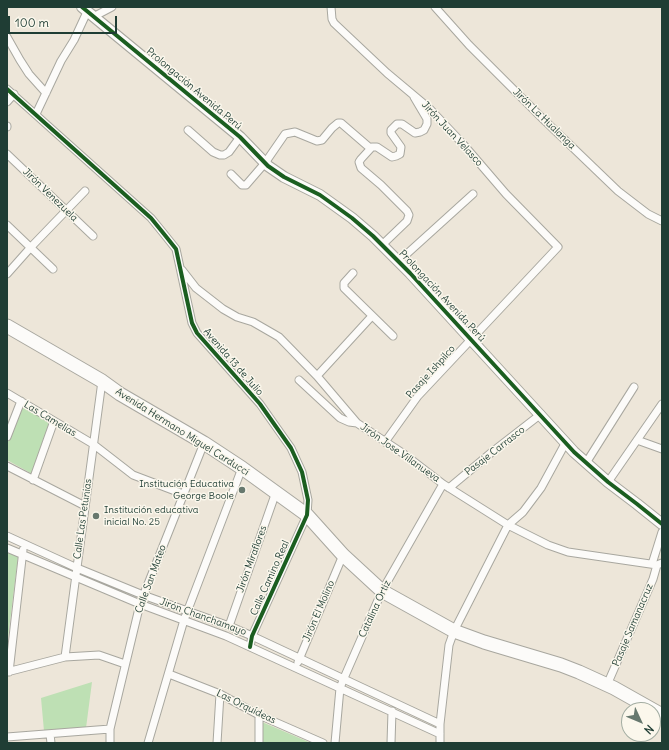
<!DOCTYPE html>
<html>
<head>
<meta charset="utf-8">
<style>
	body { margin:0 }
	#map { position:relative; width:669px; height:750px; overflow:hidden; background:#ede6d9; font-family:Delius,sans-serif }
	canvas { display:block }
	.frame { position:absolute; inset:0; border:8px solid #1f3d34; pointer-events:none }
	.north { position:absolute; left:621px; top:702px; width:40px; height:40px; box-sizing:border-box; background:#fbf7ec; border:1px solid #a3ada2; border-radius:50%; rotate:134deg; font-size:11px; font-weight:700; line-height:16px; text-align:center; color:#1f3d34 }
	.north::after { content:''; display:block; margin:auto; width:14px; height:18px; background:#67786e; clip-path:polygon(50% 0,100% 100%,50% 72%,0 100%) }
	.scale { position:absolute; left:8px; top:16px; width:109px; height:18px; box-sizing:border-box; border:2px solid #1f3d34; border-top:0; padding-left:5px; font-size:12px; line-height:14px; white-space:nowrap; color:#1f3d34; -webkit-text-stroke:3px #fbf7ec; paint-order:stroke }
</style>
</head>
<body>
<div id="map">
<canvas width="669" height="750"></canvas>
<div class="frame"></div>
<div class="north">N</div>
<div class="scale">100 m</div>
</div>
<script>
const ctx = document.querySelector('canvas').getContext('2d');
ctx.lineJoin = 'round';
function paint(path, color) { ctx.fillStyle = color; ctx.fill(path, 'evenodd'); }
const poly = rows => new Path2D(rows.map(r => 'M' + r).join(''));
function trace(path, color, width, dash) { ctx.strokeStyle = color; ctx.lineWidth = width; ctx.lineCap = dash ? 'butt' : 'round'; ctx.setLineDash(dash || []); ctx.stroke(path); }
function write(font, color, halo, rows, align = 'center') {
  ctx.font = font + ' Delius,sans-serif'; ctx.lineWidth = 3; ctx.setLineDash([]); ctx.textBaseline = 'middle'; ctx.strokeStyle = halo; ctx.fillStyle = color; for (const [text, x, y, turn = 0] of rows) {
    ctx.save(); ctx.translate(x, y); ctx.rotate((+turn || 0) * Math.PI / 180); ctx.textAlign = isNaN(turn) ? turn : align; if (halo) ctx.strokeText(text, 0, 0); ctx.fillText(text, 0, 0); ctx.restore();
  }
}
paint(poly([
	[23,404,53,422,34,475,7,460,7,443],
	[7,551,18,557,7,646],
	[92,682,86,728,44,731,41,698],
	[262,722,311,743,262,743]
]), '#bee0b4');
const street = poly([
	[331,7,332,19,334,23,387,73,430,109,463,144,506,194,558,247,418,396,385,442],
	[435,7,469,45,542,118,618,191,648,214,662,221],
	[93,17,112,7],
	[7,37,20,60,29,74,46,93],
	[7,89,151,218,164,234,176,249,192,323,197,333,260,404,291,448,302,472,308,500,307,515,252,636,250,647],
	[7,102,14,94],
	[36,114,61,61,74,40,87,12],
	[7,126,7,127],
	[188,130,213,152,220,155,224,155,229,152,240,137],
	[7,154,93,236],
	[231,174,242,185,246,185,265,163,285,134,295,132,317,141,322,140,332,128,338,123,341,123,370,148],
	[7,225,53,269],
	[382,245,407,221,409,215,407,211,381,185,361,168,359,162,361,159,372,147,377,147,392,157,396,156,400,154,401,147,391,133,391,130,397,124,402,124,415,133,420,132,424,130,427,124,427,119,414,97],
	[399,261,473,194],
	[182,270,196,288,223,309,237,317,253,322,279,337,317,376,357,423,404,454,443,484,508,525,548,545,568,552,657,565,662,563],
	[353,273,344,283,344,288,393,336],
	[7,274,31,247,85,191],
	[317,376,372,316],
	[299,380,340,418,349,422,357,423],
	[7,393,93,444,133,475,183,494],
	[7,437,21,401],
	[637,440,662,449],
	[586,463,634,387],
	[7,466,85,506],
	[33,480,54,421],
	[608,482,662,404],
	[449,488,492,452,541,414],
	[7,536,77,568,143,595,229,626,252,636,440,724],
	[7,548,140,604,226,636,440,734],
	[652,564,662,532],
	[229,626,276,492],
	[65,657,102,381],
	[298,662,343,555],
	[7,672,65,657,99,655,125,664],
	[9,672,23,550],
	[169,674,220,694,259,715,323,743],
	[607,685,653,579,657,565],
	[50,734,51,743],
	[7,737,110,729],
	[110,743,110,729,140,604,204,443],
	[148,743,184,620,242,468],
	[217,743,220,694],
	[259,743,259,715],
	[335,743,340,688,344,678,382,591,443,484],
	[391,743,392,711],
	[440,743,440,724,449,645,454,631,508,525,523,512,541,488,566,442]
]);
const secondary = poly([
	[82,7,240,137,268,166,284,177,320,195,352,218,373,236,410,273,574,452,608,482,637,504,662,524]
]);
const highway = poly([
	[7,326,102,381,120,394,204,443,242,468,307,515,343,555,382,591,454,631,484,642,561,665,579,672,614,688,662,715]
]);
trace(street, '#a8a79f', 9);
trace(secondary, '#a8a79f', 12);
trace(highway, '#a8a79f', 15);
trace(street, '#fcfbf9', 7);
trace(secondary, '#fcfbf9', 10);
trace(highway, '#fcfbf9', 13);
trace(poly([
	[82,7,240,137,268,166,284,177,320,195,352,218,373,236,410,273,574,452,608,482,637,504,662,524],
	[7,89,151,218,164,234,176,249,192,323,197,333,260,404,291,448,302,472,308,500,307,515,252,636,250,647]
]), '#1b5e20', 4);
for (const [x, y, r, color] of [
	[242,490,4,"#67786e"],
	[96,516,4,"#67786e"]
]) { const dot = new Path2D(); dot.arc(x, y, r, 0, 2 * Math.PI); ctx.fillStyle = color; ctx.fill(dot); trace(dot, '#fbf7ec', 1.5); }
write('10px', '#1f3d34', '#fbf7ec', [
	["Prolongación Avenida Perú",194,89,40],
	["Jirón La Hualanga",544,119,44],
	["Jirón Juan Velasco",452,134,47],
	["Jirón Venezuela",50,195,44],
	["Prolongación Avenida Perú",442,296,47],
	["Avenida 13 de Julio",233,362,49],
	["Pasaje Ishpilco",431,372,-48],
	["Las Camelias",50,419,31],
	["Avenida Hermano Miguel Carducci",182,432,32],
	["Pasaje Carrasco",495,451,-38],
	["Jirón Jose Villanueva",400,453,35],
	["Calle Las Petunias",83,519,-82],
	["Jirón Miraflores",252,559,-70],
	["Calle Camino Real",270,578,-66],
	["Calle San Mateo",151,579,-70],
	["Catalina Ortiz",375,609,-65],
	["Jirón El Molino",319,611,-67],
	["Jirón Chanchamayo",203,617,20],
	["Pasaje Samanacruz",633,625,-67],
	["Las Orquídeas",246,707,26]
]);
write('10px', '#1f3d34', '#fbf7ec', [
	["Institución Educativa",234,484],
	["George Boole",234,496],
	["Institución educativa",104,510,"left"],
	["inicial No. 25",104,522,"left"]
], 'right');
</script>
</body>
</html>
